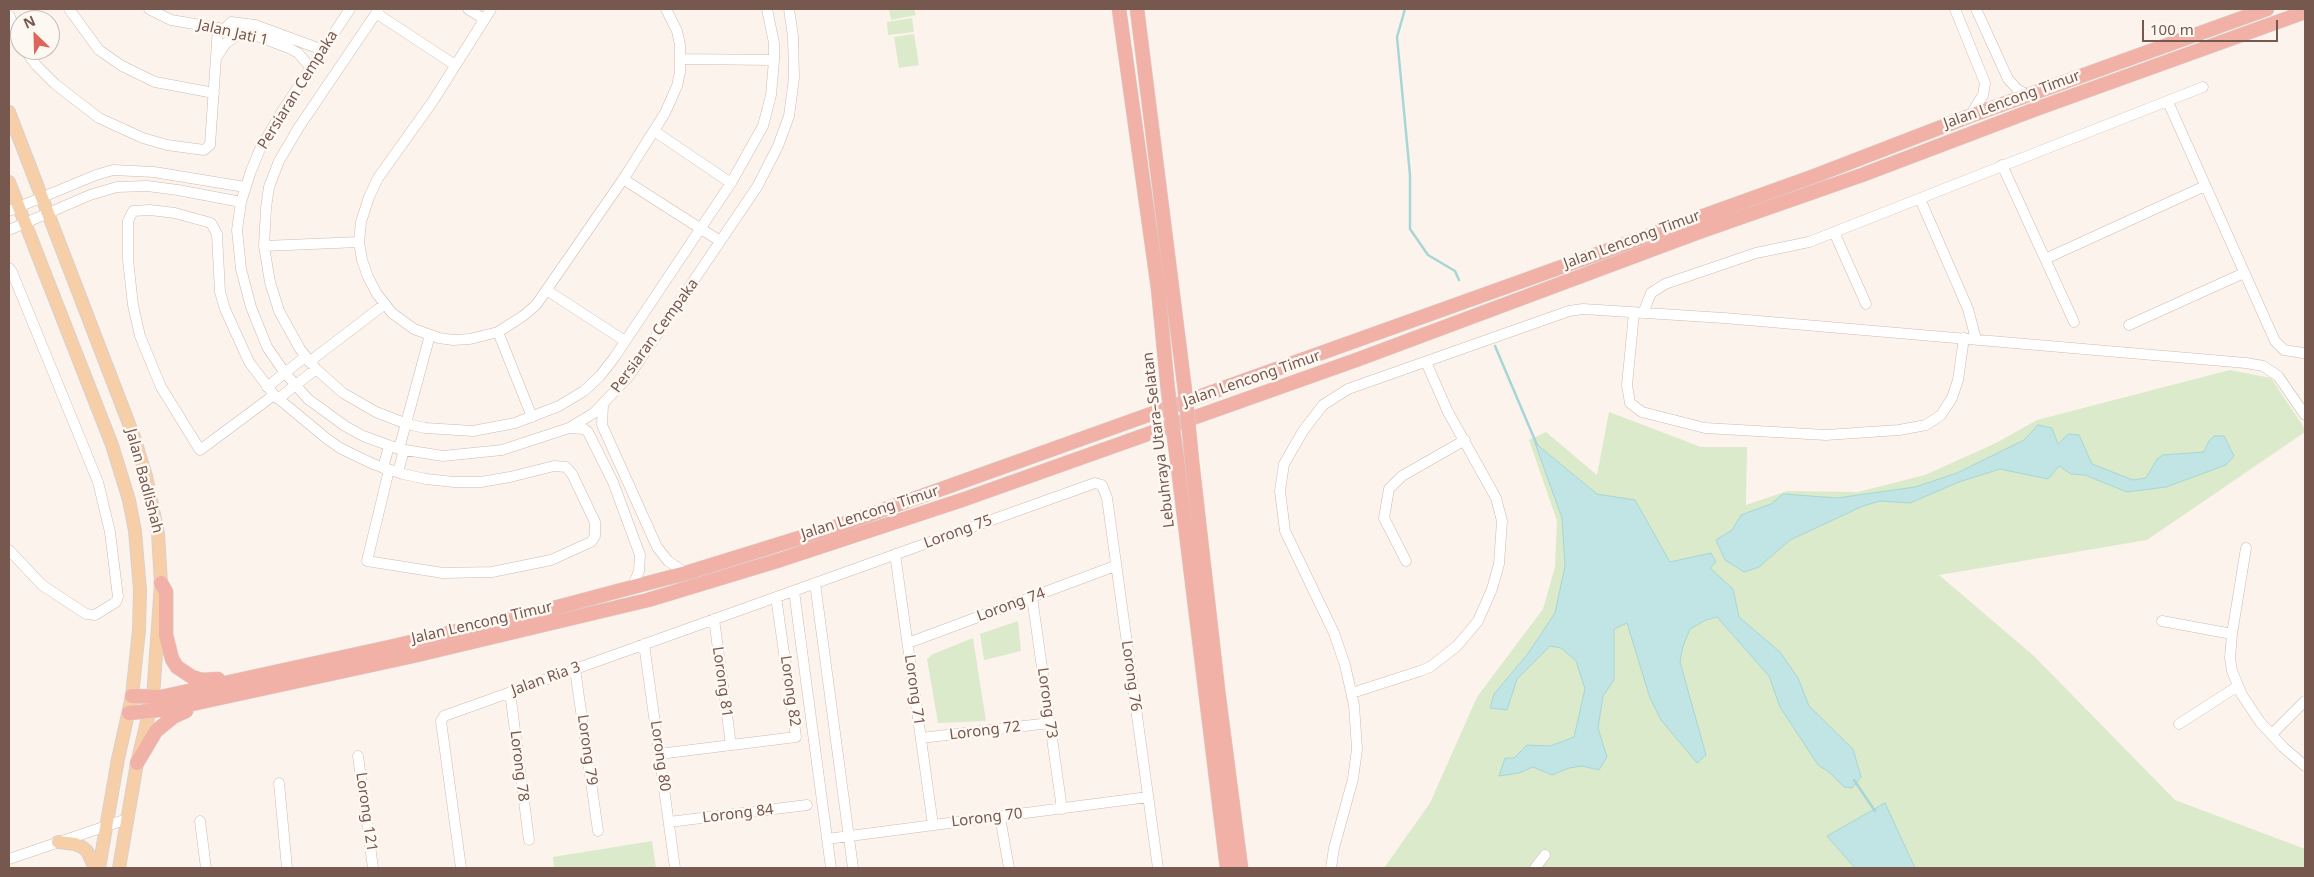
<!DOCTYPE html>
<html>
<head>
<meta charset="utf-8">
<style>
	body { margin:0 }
	#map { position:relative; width:2314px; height:877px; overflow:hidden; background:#fcf4ec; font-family:"Noto Sans",sans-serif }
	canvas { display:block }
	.frame { position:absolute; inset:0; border:10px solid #77584f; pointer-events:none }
	.north { position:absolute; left:10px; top:10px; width:50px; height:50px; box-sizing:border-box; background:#fef8f3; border:1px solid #c8b8b1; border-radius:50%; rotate:336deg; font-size:14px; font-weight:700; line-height:20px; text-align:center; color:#77584f }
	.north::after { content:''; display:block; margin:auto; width:18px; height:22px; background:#de6559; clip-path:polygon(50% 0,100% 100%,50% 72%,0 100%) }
	.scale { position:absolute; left:2142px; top:20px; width:136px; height:22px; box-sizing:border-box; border:2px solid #77584f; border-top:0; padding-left:6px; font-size:15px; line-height:18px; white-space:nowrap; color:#77584f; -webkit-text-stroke:4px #fef8f3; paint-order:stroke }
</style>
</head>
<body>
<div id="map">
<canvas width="2314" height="877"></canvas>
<div class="frame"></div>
<div class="north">N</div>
<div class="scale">100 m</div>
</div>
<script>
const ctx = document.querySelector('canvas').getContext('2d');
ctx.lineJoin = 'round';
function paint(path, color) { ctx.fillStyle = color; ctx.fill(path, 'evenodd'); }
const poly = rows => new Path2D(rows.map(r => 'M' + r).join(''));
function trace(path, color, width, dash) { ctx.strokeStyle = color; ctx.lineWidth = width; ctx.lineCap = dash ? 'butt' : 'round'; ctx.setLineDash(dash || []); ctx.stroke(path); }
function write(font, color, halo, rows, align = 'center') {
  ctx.font = font + ' "Noto Sans",sans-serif'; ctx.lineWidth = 5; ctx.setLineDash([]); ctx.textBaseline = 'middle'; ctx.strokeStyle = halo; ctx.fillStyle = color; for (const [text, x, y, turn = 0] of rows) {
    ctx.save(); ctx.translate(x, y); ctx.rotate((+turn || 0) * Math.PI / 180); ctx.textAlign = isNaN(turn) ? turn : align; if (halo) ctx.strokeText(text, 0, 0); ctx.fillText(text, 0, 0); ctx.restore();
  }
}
paint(poly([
	[889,9,914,9,916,15,891,20],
	[912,18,914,32,888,35,887,22],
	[914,34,919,65,899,68,894,37],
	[2230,370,2271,378,2305,429,2305,432,2147,540,1939,575,2035,657,2175,800,2305,849,2305,868,1384,868,1430,803,1477,697,1543,609,1555,567,1557,521,1529,440,1546,432,1597,475,1609,412,1701,447,1747,447,1746,505,1787,491,1858,492,1925,475,1996,443,2037,420],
	[1018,621,1021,651,984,660,980,634],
	[973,638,986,721,938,723,927,659,933,654],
	[652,841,656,868,554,868,553,857]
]), '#dbeaca');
const water = poly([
	[2038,425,2052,428,2058,444,2068,434,2079,435,2092,464,2133,480,2146,478,2157,459,2163,455,2204,452,2209,441,2214,436,2224,436,2234,456,2226,465,2166,487,2127,492,2085,475,2071,474,2059,466,2048,479,2000,469,1959,482,1910,503,1880,501,1863,506,1790,540,1759,567,1744,572,1725,560,1716,540,1732,530,1741,515,1771,504,1783,494,1837,498,1915,487,1957,473,2024,440,2038,425],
	[1535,443,1597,494,1635,500,1670,562,1711,553,1716,562,1710,568,1733,589,1739,617,1780,652,1798,678,1809,706,1853,749,1861,777,1852,788,1844,787,1829,772,1818,765,1780,707,1769,676,1717,617,1706,620,1690,629,1683,646,1680,662,1706,755,1697,763,1661,720,1650,698,1627,623,1614,629,1614,680,1603,696,1598,728,1607,757,1599,770,1582,766,1569,768,1552,775,1533,767,1519,773,1499,776,1505,758,1514,758,1527,745,1550,746,1574,737,1585,689,1576,661,1561,648,1550,646,1517,679,1507,710,1490,708,1494,694,1527,655,1555,613,1565,566,1562,518,1535,443],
	[1885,803,1915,868,1855,868,1827,836,1885,803]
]);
paint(water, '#c1e5e5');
trace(water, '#a7d6d7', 1);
trace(poly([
	[1405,9,1397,37,1410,175,1410,229,1428,255,1455,271,1459,280],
	[1495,346,1537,445],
	[1854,780,1875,811]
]), '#a7d6d7', 2.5);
const minor = poly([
	[69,9,99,50,122,66,155,82,214,93],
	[149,9,171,20,230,30,257,36,289,48,298,53,311,68],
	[350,9,281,113,260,149,251,171,241,202,237,230,241,269,251,307,267,347,285,373,308,399,345,426,363,436,399,449,443,456,502,450,569,428,594,413,629,376,757,187,778,146,789,116,794,78,793,36,789,9],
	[379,9,299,127,279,161,269,187,266,208,264,246,270,282,279,311,300,349,316,369,343,393,376,412,407,424,425,428,473,431,515,423,559,406,584,391,600,376,614,358,731,183,763,126,771,95,774,60,774,43,767,9],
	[468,9,484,19],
	[491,9,433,101,378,178,369,197,361,222,359,242,362,260,368,277,377,294,392,313,414,329,439,338,453,340,470,339,498,332,523,316,536,305,626,175,665,113,677,86,680,72,680,45,677,31,666,9],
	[1955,9,1985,83,1983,95,1970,116],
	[1976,9,2008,79,2018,90,2029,95],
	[376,13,455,65],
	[9,15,20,40],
	[225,29,231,22,255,25,323,50],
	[25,50,36,65,55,84,99,118,143,138,167,145,204,150,210,145,218,28],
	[218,55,226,43,241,33],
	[681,59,774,60],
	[2168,102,2275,341,2284,350,2303,353],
	[654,131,731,183],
	[2002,165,2074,322],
	[623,179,720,241],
	[1920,199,1968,309,1976,339],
	[9,211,96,175,113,170,154,172,245,187],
	[9,230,90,195,117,187,147,186,178,190,241,202],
	[1834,232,1866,304],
	[264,246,359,242],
	[2045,259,2205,186],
	[9,268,12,272,98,482,110,532,118,597,116,602,95,615,86,614,42,585,9,550],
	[548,291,625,341],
	[1634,313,1627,385,1630,403,1642,412,1705,428,1826,435,1899,430,1926,425,1941,415,1952,398,1958,380,1964,338],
	[1643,313,1651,293,1665,284,1756,253,1809,242,2203,87],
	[2129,325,2244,273],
	[498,332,532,417],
	[309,362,385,304],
	[267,387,305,357],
	[274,395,200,450,161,387,140,336,133,305,128,260,128,221,133,211,150,210,175,213,211,223,217,234,220,292,225,309,249,362,274,395,326,438,340,448,373,464,403,474,426,479,454,482,481,482,510,477,554,466,566,467,572,474,595,522,595,536,591,542,551,560,492,572,443,573,367,561,389,470],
	[278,399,316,369],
	[603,405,602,425,657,547,668,561,686,573],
	[569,428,584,429,588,432,613,482,640,555,639,571,632,588],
	[399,449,430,335],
	[383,468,389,446],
	[398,472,404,450],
	[2246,548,2232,634,2230,658,2232,671,2242,695,2260,722,2283,747,2305,766],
	[895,554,933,825],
	[1406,561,1384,518,1389,489,1402,476,1465,440],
	[815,583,853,868],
	[794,591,831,868],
	[1032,597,1062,809],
	[714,619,731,745],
	[2162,621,2232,634],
	[908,643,1115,566],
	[644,644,675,868],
	[575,669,598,831],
	[510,692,529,840],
	[1352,693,1420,671,1430,667,1457,646,1478,621,1492,589,1499,564,1502,521,1496,498,1448,412,1426,362],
	[2179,724,2238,686],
	[2272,734,2305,701],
	[921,738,1050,723],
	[659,754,796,737,776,597],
	[358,756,373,868],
	[279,783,287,868],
	[1000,817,1009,868],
	[200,821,206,868],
	[669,822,807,805],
	[827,839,1148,797],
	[9,859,127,819],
	[461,868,441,721,444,716,1095,483,1102,485,1107,498,1158,868],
	[1331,868,1334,848,1353,779,1357,749,1354,705,1345,665,1334,633,1285,531,1280,491,1284,464,1303,431,1323,405,1348,389,1569,311,1583,309,1724,318,2246,363,2263,366,2278,376,2305,415],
	[1535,868,1545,855]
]);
const major = poly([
	[9,112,134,437,146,476,158,534,161,583,153,697,137,763,119,868],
	[9,182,112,445,129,500,135,531,140,590,139,630,132,696,118,759,99,868],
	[58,842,75,844,82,847,87,851,95,868]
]);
const highway = poly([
	[1119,9,1158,288,1168,391],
	[1137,9,1185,391],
	[1192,461,1218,690,1241,868],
	[1178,467,1227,868],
	[161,583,166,592,166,635,172,659,177,667,192,677,202,680,218,679],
	[132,696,161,697,394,646,550,609,686,573,838,526,1500,289,1817,175,1970,116,2267,9],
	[129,713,169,709,413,656,648,600,780,560,962,500,1359,359,1699,232,1862,175,2036,109,2305,12],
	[137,763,156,731,173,717,186,711]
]);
trace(minor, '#cebab1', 11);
trace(major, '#d9d0ce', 14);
trace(highway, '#d9d0ce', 15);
trace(minor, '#fff', 10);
trace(major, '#f6cfa9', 12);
trace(highway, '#f2b1a7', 14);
const highwayBridge = poly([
	[1168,391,1178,467],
	[1185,391,1192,461]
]);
trace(highwayBridge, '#d9d0ce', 15, []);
trace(highwayBridge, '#f2b1a7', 14);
write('15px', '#77584f', '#fef8f3', [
	["Jalan Jati 1",233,33,13],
	["Persiaran Cempaka",298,90,-58],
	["Jalan Lencong Timur",2012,100,-20],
	["Jalan Lencong Timur",1632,240,-20],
	["Persiaran Cempaka",655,336,-54],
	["Jalan Lencong Timur",1252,379,-19],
	["Lebuhraya Utara–Selatan",1159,440,-97],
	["Jalan Badlishah",144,481,75],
	["Jalan Lencong Timur",870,513,-18],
	["Lorong 75",958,532,-20],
	["Lorong 74",1011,605,-20],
	["Jalan Lencong Timur",482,623,-13],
	["Lorong 76",1131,676,82],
	["Jalan Ria 3",546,679,-20],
	["Lorong 81",722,682,82],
	["Lorong 71",914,690,82],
	["Lorong 82",790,691,82],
	["Lorong 73",1047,703,82],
	["Lorong 72",985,731,-7],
	["Lorong 79",587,750,82],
	["Lorong 80",660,756,82],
	["Lorong 78",519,766,83],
	["Lorong 121",366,812,82],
	["Lorong 84",738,814,-7],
	["Lorong 70",987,818,-7]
]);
</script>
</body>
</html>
